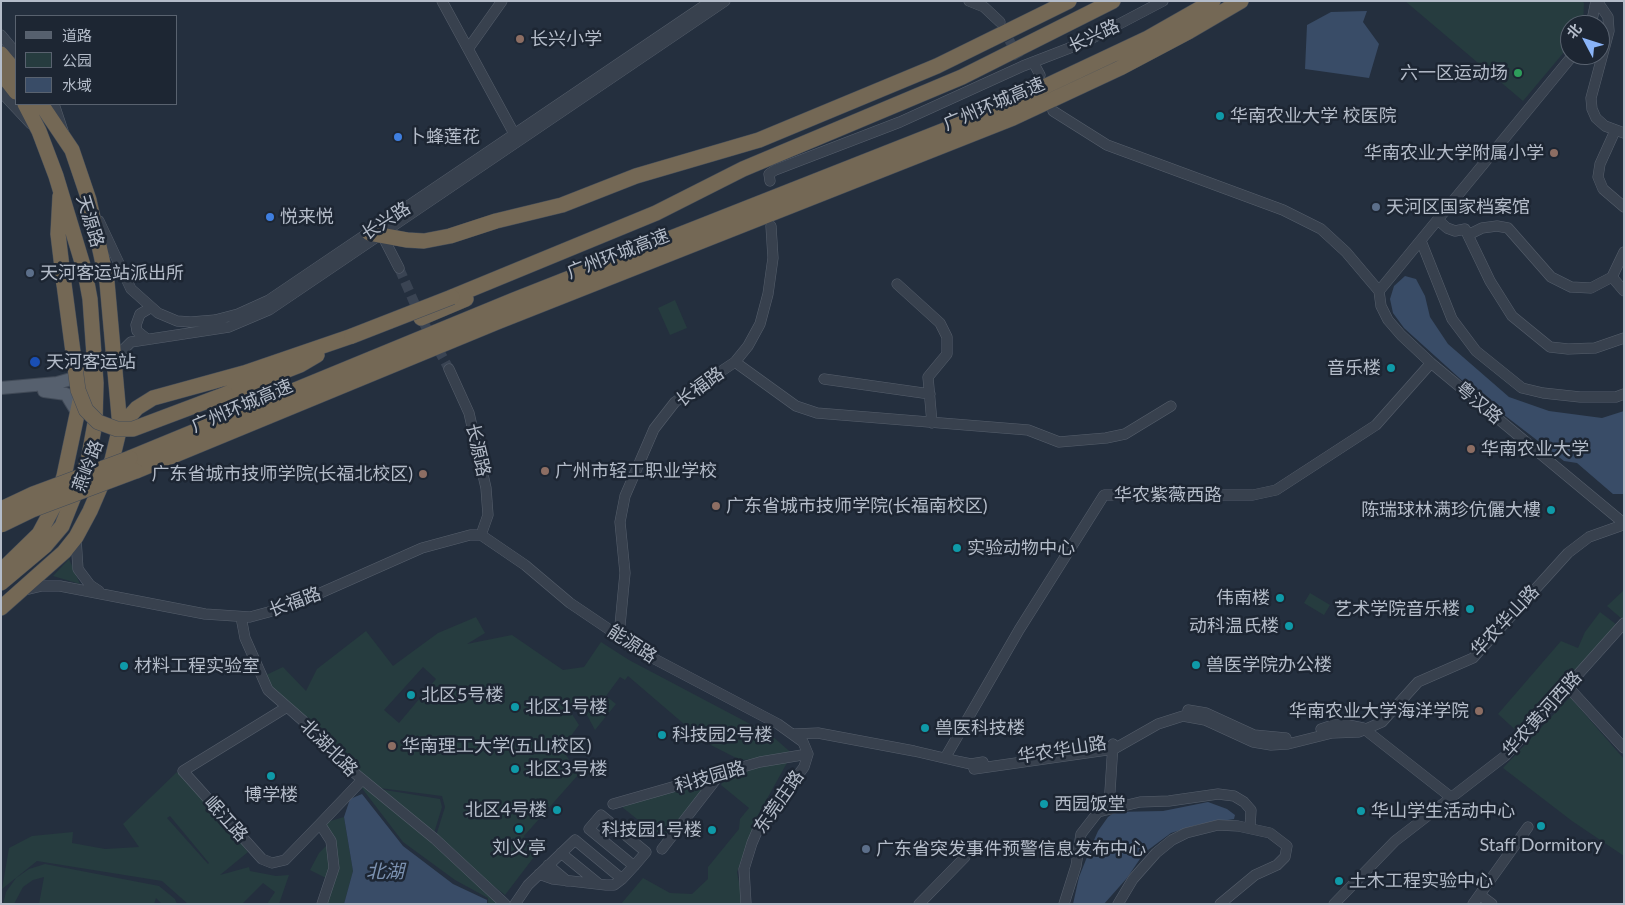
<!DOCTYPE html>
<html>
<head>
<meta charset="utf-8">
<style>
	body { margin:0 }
	#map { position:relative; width:1625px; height:905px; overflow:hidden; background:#242f3e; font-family:Lato,"Noto Sans SC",sans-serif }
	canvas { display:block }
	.frame { position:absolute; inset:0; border:2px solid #b4bcc9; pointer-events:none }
	.legend { position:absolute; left:15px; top:15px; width:162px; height:90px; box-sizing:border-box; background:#1d2633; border:1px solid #59626f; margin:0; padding:6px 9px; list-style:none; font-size:15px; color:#b4bcc9 }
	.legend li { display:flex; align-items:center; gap:10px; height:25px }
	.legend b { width:25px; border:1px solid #59626f }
	.north { position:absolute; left:1560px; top:15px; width:50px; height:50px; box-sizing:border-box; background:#1d2633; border:1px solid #59626f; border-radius:50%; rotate:310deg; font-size:14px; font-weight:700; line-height:20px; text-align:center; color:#b4bcc9 }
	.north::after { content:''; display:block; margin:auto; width:18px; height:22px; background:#8ab4f8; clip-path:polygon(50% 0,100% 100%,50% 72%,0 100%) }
</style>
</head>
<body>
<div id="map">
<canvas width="1625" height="905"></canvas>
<div class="frame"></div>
<ul class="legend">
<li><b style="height:6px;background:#56606e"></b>道路</li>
<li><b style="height:14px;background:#263c3f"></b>公园</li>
<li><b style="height:14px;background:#394c67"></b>水域</li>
</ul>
<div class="north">北</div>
</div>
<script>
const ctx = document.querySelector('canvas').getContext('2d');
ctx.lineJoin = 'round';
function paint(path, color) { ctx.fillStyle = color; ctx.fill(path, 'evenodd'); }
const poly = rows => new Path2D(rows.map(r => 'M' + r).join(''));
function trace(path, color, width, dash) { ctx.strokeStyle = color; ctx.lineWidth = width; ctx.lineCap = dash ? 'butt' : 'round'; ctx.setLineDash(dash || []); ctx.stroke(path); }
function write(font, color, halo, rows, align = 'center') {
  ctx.font = font + ' Lato,"Noto Sans SC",sans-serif'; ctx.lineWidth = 5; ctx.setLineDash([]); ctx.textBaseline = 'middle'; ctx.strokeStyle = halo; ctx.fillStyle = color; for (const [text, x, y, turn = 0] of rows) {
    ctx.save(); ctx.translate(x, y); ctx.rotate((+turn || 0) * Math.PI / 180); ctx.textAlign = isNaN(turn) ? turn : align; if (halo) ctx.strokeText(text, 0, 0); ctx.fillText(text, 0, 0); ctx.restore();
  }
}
paint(poly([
	[1405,1,1582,1,1584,3,1583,25,1570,25,1570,45,1523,101],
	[675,300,687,328,670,335,658,308],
	[69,559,80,584,53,576],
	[1624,590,1624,617,1622,619,1607,606],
	[1310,593,1330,605,1324,615,1304,603],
	[1600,612,1617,625,1521,735,1498,714,1561,641,1578,648,1585,632],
	[476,617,485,633,467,644,512,635,563,670,584,667,601,642,629,660,771,735,796,757,740,760,705,742,628,676,625,680,620,677,606,696,616,704,595,730,580,702,570,711,579,725,562,748,578,775,524,836,537,853,505,895,435,839,445,807,442,796,372,787,271,693,266,675,283,667,306,691,317,669,366,631,393,666,438,633],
	[423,667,436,679,399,723,384,710],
	[1570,697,1624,759,1624,856,1572,821,1503,768],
	[788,761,758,815,737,872,743,904,621,904,643,878,670,893,692,894,708,879,708,867,739,829,740,819,749,808,721,785,725,776],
	[177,772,223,820,248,852,220,875,249,867,250,871,276,876,289,875,279,904,267,904,275,892,263,883,242,904,188,904,162,881,37,861,2,889,9,848,32,836,73,832,72,843,105,849,139,847,123,824],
	[170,816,209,863,208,864,167,818],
	[711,780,663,840,622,807],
	[361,787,377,789,497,899,497,904,488,904,488,898,455,880,403,842],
	[379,789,440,799,442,807,434,833],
	[344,817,353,871,344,904,322,904,330,864,326,878,310,870,319,853,331,841,320,824],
	[45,864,159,886,175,899,177,904,162,904,156,898,154,904,39,904,44,877,33,880,23,887,14,904,3,904,6,892,16,878,29,869]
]), '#263c3f');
paint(poly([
	[1367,11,1363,22,1379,44,1369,78,1305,69,1307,25,1331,12],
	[1405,276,1416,279,1425,296,1430,317,1448,344,1509,397,1549,411,1602,418,1624,411,1624,494,1613,494,1577,463,1564,461,1477,394,1404,328,1393,313,1390,299,1394,286],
	[362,794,403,846,453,884,487,900,487,904,344,904,353,871,344,817,350,799],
	[1208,802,1227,809,1235,815,1234,819,1196,825,1171,833,1144,853,1127,878,1104,904,1073,904,1079,877,1091,847,1098,831,1108,817,1115,812,1163,811]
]), '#394c67');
trace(poly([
	[1002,27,1019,58],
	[399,268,421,318,449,369]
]), '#3a4453', 10, [10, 5]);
const minor = poly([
	[442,1,517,139],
	[969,1,984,7,1000,22],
	[1597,1,1608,17,1609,31,1591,98,1592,109,1596,118,1605,126,1624,133],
	[1591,25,1596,1],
	[1,35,16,53],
	[468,49,502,1],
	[1033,62,1040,75],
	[1,92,31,124],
	[54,104,64,134],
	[1053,111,1107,145,1283,210,1321,229,1346,252,1379,291,1381,306,1388,320,1401,335,1431,363,1620,520],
	[1615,131,1600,164,1598,177,1603,189,1624,207],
	[770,181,769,174,775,170,900,122,1023,66,1085,42,1163,1],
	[1438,220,1447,228,1455,231,1465,229,1490,281,1512,316,1550,347,1568,349,1595,348,1624,338],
	[99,221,131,289,158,313,177,321,191,322,215,320,238,314,269,300,711,1],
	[1470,234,1482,228,1497,226,1508,228,1551,277,1571,287,1591,288,1612,277,1624,252],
	[382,235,399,268],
	[1421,241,1452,319,1476,351,1522,388,1543,393,1580,397,1616,397,1624,394],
	[1612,277,1624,291],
	[897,284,940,323,947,337,947,354,928,377,932,423],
	[1379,291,1573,55],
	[147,339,137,331,136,325,140,314,150,308],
	[735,362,796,406,817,413,1028,430,1059,442,1106,438,1125,434,1171,406],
	[116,363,121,352,131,342,229,327,269,310,725,1],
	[449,369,469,413,486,488,488,515,481,535],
	[824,379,930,394],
	[76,538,78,569,90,585,99,591],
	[25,590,42,586,60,586,205,614,250,617,291,606,422,548,470,535,481,535,525,565,570,603,647,655,778,724,803,742,808,754,804,767,758,829,752,843,744,869,746,904],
	[241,617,245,638,268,690,309,726,346,766,435,839,505,904],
	[619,636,625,573,620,522,625,496,654,429,675,402,735,362,748,346,760,324,768,294,773,258,771,226],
	[1568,687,1624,748],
	[287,707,183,771,262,859,272,863,285,860,320,824],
	[1188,710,1206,713,1254,735,1286,738],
	[1321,729,1333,725,1348,725,1363,728,1452,798],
	[794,734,818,733,914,751,957,761,971,764,983,762],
	[945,758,1019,630,1104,495,1253,495,1276,490,1376,425,1431,363],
	[974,769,1114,749,1158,724,1183,716,1205,720,1253,742,1271,745,1288,744,1332,733,1359,732,1382,722,1418,682,1473,658,1568,553,1589,537,1620,526],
	[613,804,760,762,808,754],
	[1109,807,1113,744],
	[662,849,721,773],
	[561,853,599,884],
	[548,865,567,881],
	[539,874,553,879,606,885,614,885,622,879],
	[1480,895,1492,904],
	[322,904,334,868,331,841,320,824,362,780],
	[515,904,528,885,575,840,622,879,634,866,635,865,646,852,601,815,589,829,634,866],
	[919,904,965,857],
	[1064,904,1076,866,1081,834,1098,812,1140,802,1169,801,1218,794,1234,796,1244,802,1251,810,1250,828],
	[1118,904,1133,879,1156,853,1172,840,1186,833,1218,825,1238,826,1270,833,1287,846,1285,857,1277,865,1255,875,1220,904],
	[1334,904,1395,841,1505,756,1624,623],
	[1473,904,1528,827]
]);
const major = poly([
	[1,388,57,383,71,379,81,370],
	[44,391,66,394,77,412]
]);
const highway = poly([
	[1,54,16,72],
	[1,73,16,92],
	[60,196,58,234,64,284],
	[369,233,407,240,424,241,450,236,496,221,562,205,636,176,759,140,937,66,1069,1],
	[452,297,656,213,743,169,962,77,1113,1],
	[421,318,466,299],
	[226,394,300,365,317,355],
	[120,427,137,408,153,398,244,373,352,336],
	[130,458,514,300,993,111,1148,38,1213,1],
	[136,471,497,322,1013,118,1120,68,1188,32,1241,1],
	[5,567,39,534,54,506,64,476,82,391,92,361],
	[1,583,45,546,62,526,88,461,95,423,96,383,90,299,85,272,56,176,39,131,25,104],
	[1,608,64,552,76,537,90,511,112,460,120,427,107,282,89,200,72,150,41,104]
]);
trace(minor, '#565f6c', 11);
trace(major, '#414a57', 14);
trace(highway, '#434c59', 16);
trace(minor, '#38414e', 10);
trace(major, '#56606e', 12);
trace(highway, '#746855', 15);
const highwayBridge = poly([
	[64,284,78,390,86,410,98,422,117,429,133,429,226,394],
	[352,336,452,297],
	[1,509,33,494,130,458],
	[1,525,32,510,136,471]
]);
trace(highwayBridge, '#434c59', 16, []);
trace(highwayBridge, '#746855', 15);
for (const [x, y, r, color] of [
	[520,39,5,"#8d6e63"],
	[1518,73,5,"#2e9e5b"],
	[1220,116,5,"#0f9aa8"],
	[398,137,5,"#3f7fe0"],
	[1554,153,5,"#8d6e63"],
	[1376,207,5,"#5c6f8a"],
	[270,217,5,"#3f7fe0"],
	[30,273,5,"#5c6f8a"],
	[35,362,6,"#1a4fb4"],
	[1391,368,5,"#0f9aa8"],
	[1471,449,5,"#8d6e63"],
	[545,471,5,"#8d6e63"],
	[423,474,5,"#8d6e63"],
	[716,506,5,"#8d6e63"],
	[1551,510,5,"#0f9aa8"],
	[957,548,5,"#0f9aa8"],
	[1280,598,5,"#0f9aa8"],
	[1470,609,5,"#0f9aa8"],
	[1289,626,5,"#0f9aa8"],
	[1196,665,5,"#0f9aa8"],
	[124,666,5,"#0f9aa8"],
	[411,695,5,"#0f9aa8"],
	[515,707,5,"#0f9aa8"],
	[1479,711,5,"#8d6e63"],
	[925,728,5,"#0f9aa8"],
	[662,735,5,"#0f9aa8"],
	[392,746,5,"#8d6e63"],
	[515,769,5,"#0f9aa8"],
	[271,776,5,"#0f9aa8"],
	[1044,804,5,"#0f9aa8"],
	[557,810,5,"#0f9aa8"],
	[1361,811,5,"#0f9aa8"],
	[1541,826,5,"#0f9aa8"],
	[519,829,5,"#0f9aa8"],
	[712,830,5,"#0f9aa8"],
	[866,849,5,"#5c6f8a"],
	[1339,881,5,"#0f9aa8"]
]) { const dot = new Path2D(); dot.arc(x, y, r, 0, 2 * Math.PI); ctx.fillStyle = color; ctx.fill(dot); trace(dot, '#1d2633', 2); }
write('18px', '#b4bcc9', '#1d2633', [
	["长兴路",1094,36,-25],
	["广州环城高速",994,104,-23],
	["天源路",90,221,73],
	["长兴路",386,221,-33],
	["广州环城高速",618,254,-21],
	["长福路",700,387,-36],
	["粤汉路",1479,403,40],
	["广州环城高速",242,406,-23],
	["长源路",478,450,77],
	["燕岭路",88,466,-69],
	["华农紫薇西路",1168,495],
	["长福路",295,602,-20],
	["华农华山路",1505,621,-47],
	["能源路",632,644,33],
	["华农黄河西路",1542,714,-48],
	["北湖北路",329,748,45],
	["华农华山路",1062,750,-9],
	["科技园路",710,777,-16],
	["东莞庄路",779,802,-55],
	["岷江路",226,819,48]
]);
write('18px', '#b4bcc9', '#1d2633', [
	["长兴小学",530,39],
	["六一区运动场",1508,73,"right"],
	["华南农业大学 校医院",1230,116],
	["卜蜂莲花",408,137],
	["华南农业大学附属小学",1544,153,"right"],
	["天河区国家档案馆",1386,207],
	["悦来悦",280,217],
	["天河客运站派出所",40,273],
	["天河客运站",46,362],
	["音乐楼",1381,368,"right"],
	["华南农业大学",1481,449],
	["广州市轻工职业学校",555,471],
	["广东省城市技师学院(长福北校区)",413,474,"right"],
	["广东省城市技师学院(长福南校区)",726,506],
	["陈瑞球林满珍伉儷大樓",1541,510,"right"],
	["实验动物中心",967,548],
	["伟南楼",1270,598,"right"],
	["艺术学院音乐楼",1460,609,"right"],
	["动科温氏楼",1279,626,"right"],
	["兽医学院办公楼",1206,665],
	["材料工程实验室",134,666],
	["北区5号楼",421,695],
	["北区1号楼",525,707],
	["华南农业大学海洋学院",1469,711,"right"],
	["兽医科技楼",935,728],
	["科技园2号楼",672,735],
	["华南理工大学(五山校区)",402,746],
	["北区3号楼",525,769],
	["博学楼",271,795,"center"],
	["西园饭堂",1054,804],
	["北区4号楼",547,810,"right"],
	["华山学生活动中心",1371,811],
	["科技园1号楼",702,830,"right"],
	["Staff Dormitory",1541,845,"center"],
	["刘义亭",519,848,"center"],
	["广东省突发事件预警信息发布中心",876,849],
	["土木工程实验中心",1349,881]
], 'left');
write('italic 19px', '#7c92b1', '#1d2633', [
	["北湖",385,872]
]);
</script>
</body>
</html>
